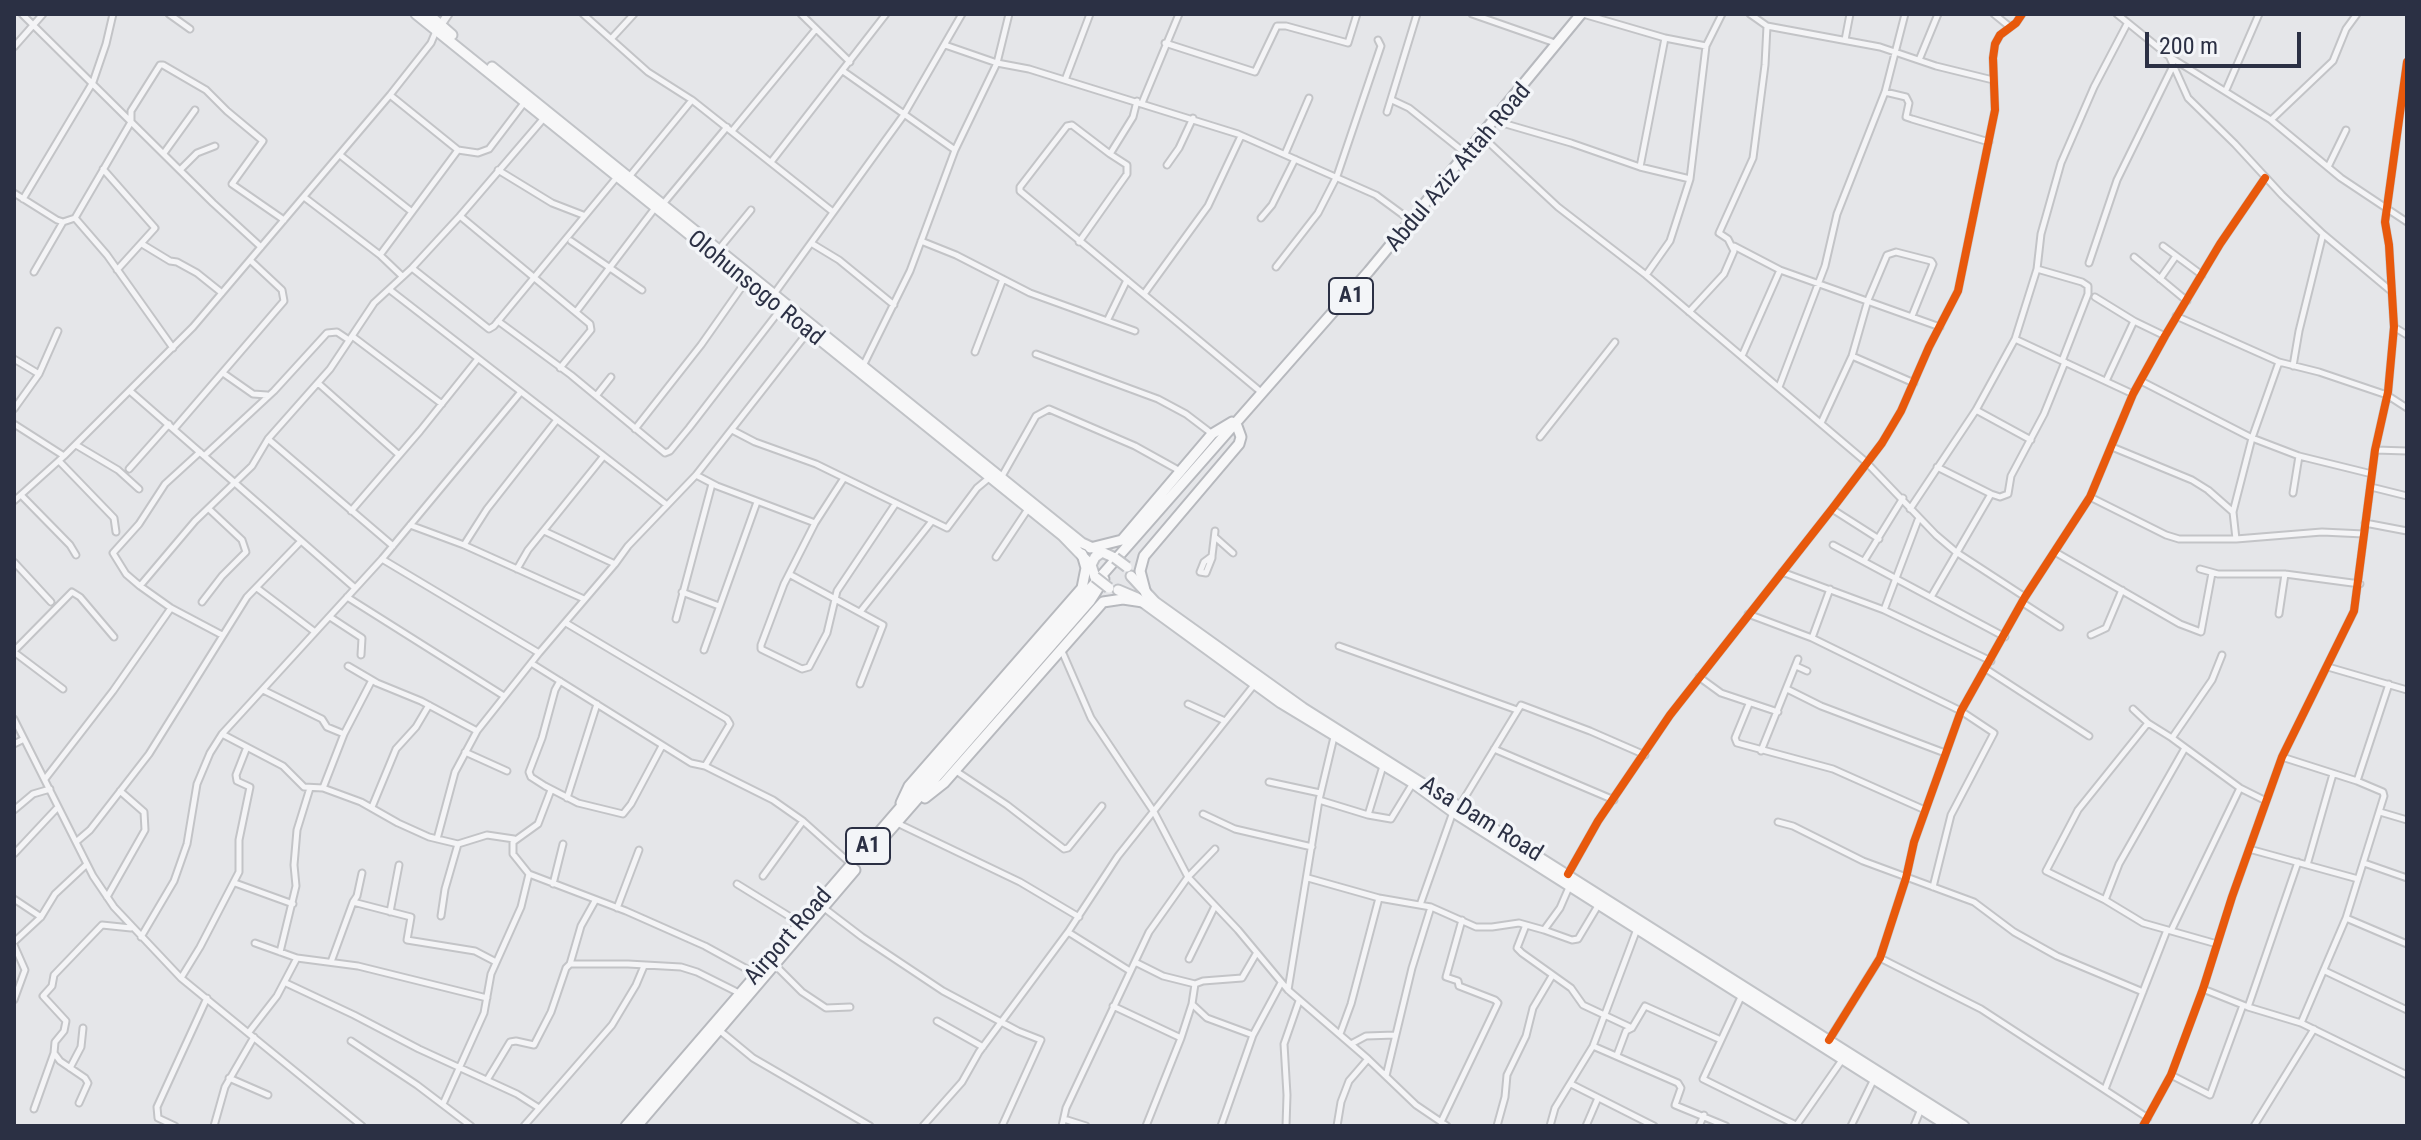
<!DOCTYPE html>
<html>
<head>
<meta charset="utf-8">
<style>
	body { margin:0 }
	#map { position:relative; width:2421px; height:1140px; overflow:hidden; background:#e5e6e9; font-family:"Roboto Condensed",sans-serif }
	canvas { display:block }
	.frame { position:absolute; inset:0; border:16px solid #2b3044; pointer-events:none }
	.scale { position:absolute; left:2145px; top:32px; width:156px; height:36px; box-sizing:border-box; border:4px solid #2b3044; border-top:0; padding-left:10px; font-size:24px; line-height:28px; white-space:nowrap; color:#2b3044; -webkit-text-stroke:6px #f3f5f8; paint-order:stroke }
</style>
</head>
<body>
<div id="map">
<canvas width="2421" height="1140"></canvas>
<div class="frame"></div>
<div class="scale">200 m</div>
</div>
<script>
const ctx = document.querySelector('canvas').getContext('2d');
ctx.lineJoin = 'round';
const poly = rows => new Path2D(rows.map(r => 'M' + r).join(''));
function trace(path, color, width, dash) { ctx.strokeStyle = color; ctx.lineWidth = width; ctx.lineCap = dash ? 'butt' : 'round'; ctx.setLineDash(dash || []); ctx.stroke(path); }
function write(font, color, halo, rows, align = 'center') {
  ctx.font = font + ' "Roboto Condensed",sans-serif'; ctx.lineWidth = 7; ctx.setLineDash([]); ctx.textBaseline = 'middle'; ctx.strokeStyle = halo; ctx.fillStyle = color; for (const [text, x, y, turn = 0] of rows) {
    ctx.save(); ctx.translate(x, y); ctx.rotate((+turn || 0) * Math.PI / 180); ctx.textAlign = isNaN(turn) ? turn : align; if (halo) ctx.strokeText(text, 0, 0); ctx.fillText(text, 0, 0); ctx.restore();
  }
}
const minor = poly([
	[22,14,213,203,261,247],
	[169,14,190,29],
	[583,14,648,72,692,100,833,212],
	[801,14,850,62],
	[1472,14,1555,43],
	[1583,14,1665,38,1706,46],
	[1750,14,1767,26,1880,47,1936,66,1993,80],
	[1994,14,2010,27],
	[2117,14,2170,57,2271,120,2341,178,2407,222],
	[611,39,634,14],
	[1845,40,1850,14],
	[1165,43,1255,72,1277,26,1286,26,1348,43,1357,14],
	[945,45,997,63,1009,14],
	[14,47,43,14],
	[2170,58,2188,98,2235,144,2282,195,2323,234,2391,291],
	[1919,60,1938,14],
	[843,71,955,150],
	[1065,80,1090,14],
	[2226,90,2259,14],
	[1885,92,1906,97,1909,103,1906,117,1912,119,1989,142],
	[390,95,458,150,478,153,489,149,524,103],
	[1392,100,1409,108,1465,153],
	[1137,101,1133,117,1110,154,1072,125,1067,126,1020,187,1020,191,1261,392],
	[1142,103,1179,14],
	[1387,112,1417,14],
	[1492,120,1571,143,1640,167,1690,179],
	[2271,120,2333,61,2346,29,2357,14],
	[732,131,816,29],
	[1485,139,1558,207,1646,275,1866,462,1936,535,1956,552,2025,597],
	[164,153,195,110],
	[1285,154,1309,98],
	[340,155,412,212],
	[771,162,886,14],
	[1167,165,1179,148,1193,118],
	[1640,167,1665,38],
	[2328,167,2346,130],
	[103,169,155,228,117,270],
	[180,170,197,153,215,146],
	[498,170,552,203,583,215],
	[629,177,692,100],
	[14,193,57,220,63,222,75,218,131,122,131,111,160,65,163,65,206,90,227,111,263,141,232,184,284,220],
	[304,197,380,255,402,276],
	[23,199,93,82,106,44,113,14],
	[663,204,727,127],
	[460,216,590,324,591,330,560,368],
	[75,218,107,255,173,348],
	[1261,218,1272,205,1295,159],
	[571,241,642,290],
	[921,241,956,255,1030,293,1135,331],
	[1079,242,1127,174,1127,165,1110,154],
	[811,243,839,260,894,305],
	[142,244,170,261,177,262,197,273,222,293],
	[1734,246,1780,270,1940,327],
	[2163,246,2202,275],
	[719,249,751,210],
	[380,255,458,150],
	[2134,257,2187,301],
	[2089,263,2117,180,2172,68],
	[1276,267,1318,213,1337,176,1381,46,1378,40],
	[412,268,489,329,494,326,617,177],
	[2037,269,2082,282,2088,286,2088,294,2062,361],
	[34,272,63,222],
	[1646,275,1670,241,1690,179,1706,46,1722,14],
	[2160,279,2176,256],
	[390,290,667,505],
	[774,294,903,116,962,14],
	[1144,294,1208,206,1241,136],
	[2095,297,2134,321],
	[576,312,655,208],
	[1689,312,1724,274,1734,251,1728,239,1719,233,1753,158,1765,65,1767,26],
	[2176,316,2279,362,2319,372,2387,395,2407,408],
	[1108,319,1127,280],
	[498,321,571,375,665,453,670,451,689,428,780,310],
	[2394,327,2407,335],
	[352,336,442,404],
	[2015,339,2133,394],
	[975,352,1003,279],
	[1036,354,1158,399,1186,414,1211,433],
	[1742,356,1780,270],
	[1852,356,1914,383],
	[14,359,39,374],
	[863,366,910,271,955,150,997,63,1029,69,1238,134,1376,195,1410,220],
	[2293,366,2299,331,2323,234],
	[223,373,253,394,267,395],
	[2106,381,2134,321,2165,336],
	[2141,381,2252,438,2299,456,2372,474],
	[318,383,398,454],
	[1779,387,1825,266,1837,214,1885,92,1905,14],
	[131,392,355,588],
	[596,396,611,377],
	[14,409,39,374,58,331],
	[1976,410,2031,440],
	[1821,423,1852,356,1868,300,1887,255,1896,252,1931,261,1933,264,1912,316],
	[14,424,64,456],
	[174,429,284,301,282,290,250,260],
	[635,429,701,345,746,281],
	[732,430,755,442,816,464,947,528,977,488,989,478],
	[1540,437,1615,342],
	[268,439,393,546],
	[76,445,118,470,139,489],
	[2112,447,2192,480,2208,490,2233,512],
	[2375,450,2407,451],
	[200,452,165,484,139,524,113,553,126,574,140,586,171,608,222,635],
	[204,456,274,391,327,333,337,332,349,340],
	[59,461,114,518,116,532],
	[1937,467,1991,494,2000,497,2008,494,2011,476,2044,414,2065,362],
	[129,469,169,424],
	[696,475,717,486,815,523],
	[844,478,815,523,784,584,761,645,761,649,765,651,802,669,809,667,827,633,837,591,896,503],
	[1001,478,1036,416,1049,409,1135,446,1180,471],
	[2371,487,2407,496],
	[2293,493,2299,456],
	[21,495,70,545,76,555],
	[2090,497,2166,535,2179,539,2236,539,2322,532,2364,534],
	[14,501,64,456,193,327,390,95,431,43,436,31],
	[1832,509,1879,539],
	[1910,509,1976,410,2015,339,2037,269,2041,234,2061,163,2094,87,2127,24],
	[351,511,420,431,477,360],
	[2365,523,2407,531],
	[410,525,464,545,584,599],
	[544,531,615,564],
	[1215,537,1233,553],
	[2236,539,2233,512,2252,438,2279,362],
	[464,545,487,509,556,421],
	[1833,545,2005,637],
	[2055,552,2180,624,2201,632,2212,573],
	[1212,556,1204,562,1200,572,1206,573,1212,558,1212,556,1215,531],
	[996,557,1028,509],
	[382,559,539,653],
	[1864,561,1903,498],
	[14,562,51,602],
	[517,569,528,550,603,457],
	[2200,569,2218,574,2285,574,2360,584],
	[1782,572,1884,610,1991,661],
	[789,574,883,625,860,684],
	[140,586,195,521,252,466,268,439,330,369,374,303,412,268,460,216,544,118],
	[257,588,315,632],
	[682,592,719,606],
	[347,597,504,696],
	[1931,597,1991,494],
	[202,602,222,576,246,552,242,540,209,509],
	[2023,603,2060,627],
	[1884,610,1918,520],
	[860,612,932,521],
	[1748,614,1812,638,1961,711,1994,733,1951,815,1933,887],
	[2279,614,2285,574],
	[330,617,362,638,361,655],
	[676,619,712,484],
	[566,623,727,719,730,724,705,766],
	[2091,635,2106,628,2122,590],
	[1812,638,1830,589],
	[1339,646,1517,710],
	[1061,649,1091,718,1154,812,1188,877,1238,930,1288,990,1368,1059,1416,1105,1447,1126],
	[704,650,757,502],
	[14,651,72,592,80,597,114,637],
	[14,652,63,689],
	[2222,655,2212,680,2172,738,2240,788,2266,801],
	[531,663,691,763,705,766,773,800,803,821,851,864],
	[348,666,377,683,421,701,477,731],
	[1796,666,1807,671],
	[2328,667,2407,690],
	[1986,669,2089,736],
	[1699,677,1721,693,1778,712],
	[560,681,555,690,542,738,529,772,531,777,545,786,578,803,623,814,631,804,662,746],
	[1787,689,1821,706,1945,753],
	[263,690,322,719,327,727,344,734],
	[1188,704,1225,721],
	[1749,704,1735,738,1737,743,1833,769,1925,810],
	[2133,709,2148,723,2172,738],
	[14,719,93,876,114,907,181,978,362,1126],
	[2148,723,2078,810,2046,871,2105,900,2143,923,2217,944],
	[222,734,283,766,304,787,323,788,361,802,398,823,429,837,458,844,487,835,514,839],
	[14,744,24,739],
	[1494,749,1614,800],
	[1761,751,1798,659],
	[465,752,507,771],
	[2282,757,2357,781,2383,792,2384,796,2346,918,2301,1023],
	[956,771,1007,805,1064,849,1068,848,1102,806],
	[45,779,113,691,171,608],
	[2357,781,2389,684],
	[1269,782,1320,793],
	[323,788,344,734,372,680],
	[551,790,538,824,513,842,513,854,529,874,626,911,705,946,756,974],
	[567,798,597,704],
	[1319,800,1368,815,1391,819,1413,783],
	[372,807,396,749,416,727,429,705],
	[1459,807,1521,705,1590,731,1645,755],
	[14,810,33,794,50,789],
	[2380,812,2407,820],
	[1203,814,1235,829,1312,847],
	[1368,815,1383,766],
	[1778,822,1793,826,1863,861,1974,902,2014,932,2057,956,2143,992],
	[897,823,1020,882,1079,917],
	[437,839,455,772,477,731,539,653,615,564,628,546,696,475,808,332],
	[76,842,90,830,149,754,247,597,301,541],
	[2249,849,2358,879],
	[14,854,58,807],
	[2364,863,2407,878],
	[2307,865,2333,774],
	[1568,874,1598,821,1670,715,1832,509,1882,443,1901,411,1929,347,1958,291,1995,110,1993,58,1995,44,2000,35,2016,23,2022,14],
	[763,876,803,821],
	[1308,878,1379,898,1431,907,1476,927,1492,927,1519,923,1544,930,1560,908,1570,885],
	[235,883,293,904],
	[553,884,563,844],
	[737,884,800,923],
	[107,897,145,830,144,812,120,791],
	[14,899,41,917],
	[2105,900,2119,864,2185,748],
	[353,902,411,917,407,940,475,951,496,962],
	[1420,905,1453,812],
	[617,908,639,850],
	[824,908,862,937,943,991,1018,1031,1041,1040,1002,1126],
	[390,912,399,865],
	[441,916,445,889,458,844],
	[2346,918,2407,944],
	[1526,925,1517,948,1522,953,1571,988,1583,1005,1632,1028],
	[1544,930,1572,940,1578,939,1599,904],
	[2171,931,2240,788],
	[1068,932,1130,971],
	[141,937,174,881,187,844,197,784,210,753,222,734,382,559,520,393],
	[14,942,41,917,55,894,87,864],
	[255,943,297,958,358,966,487,998],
	[14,945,25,970,14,1000],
	[280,952,296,886,294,865,297,830,310,788],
	[1880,958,1981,1009,2148,1118],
	[1189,959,1215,906],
	[331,962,353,902,357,896,362,873],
	[1135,962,1163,976,1195,984,1192,1004,1181,1038,1146,1126],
	[570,964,628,964,681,967,697,972,739,993],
	[775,965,802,992,826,1008,850,1007],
	[2325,971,2407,1010],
	[181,978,200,947,239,872,239,840,250,787,237,781,236,775,247,747],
	[286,983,354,1015,419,1049,517,1094,539,1108],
	[1195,984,1203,981,1242,978,1256,954],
	[2203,989,2248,1007,2301,1023,2407,1075],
	[1288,990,1319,800,1334,737],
	[1741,997,1703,1079,1796,1125],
	[1192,1004,1207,1018,1253,1035],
	[1113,1006,1181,1038],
	[2248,1007,2298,862],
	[937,1021,983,1047],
	[719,1030,753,1058,870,1126],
	[249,1032,277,996,297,958],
	[1340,1034,1351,1004,1379,898],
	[1829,1040,1880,958,1906,878,1914,842,1961,711,2025,597,2090,497,2133,394,2165,336,2220,244,2265,178],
	[351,1041,417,1085,471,1126],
	[1351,1044,1366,1036,1395,1035],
	[1593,1046,1678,1083,1681,1088,1675,1105,1726,1126],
	[1617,1055,1626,1031,1632,1028,1645,1006,1721,1040],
	[70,1068,81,1047,83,1028],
	[2171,1075,2210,1095,2243,1005],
	[1386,1076,1412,968,1431,907],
	[229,1078,268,1095],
	[487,1080,510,1042,516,1041,534,1045,536,1041,551,1012,566,968,570,964,581,926,595,901],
	[1571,1084,1654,1126],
	[2105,1089,2167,930],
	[79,1103,88,1083,85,1078,60,1061,54,1053,55,1042,64,1031,66,1021,43,996,52,986,54,975,102,925,131,928],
	[443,1104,484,1013,491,974,521,907,529,874],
	[34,1109,54,1053],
	[1064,1119,1086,1126],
	[1441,1122,1498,1003,1495,1000,1459,986,1458,981,1446,977,1462,920],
	[175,1126,158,1118,157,1107,207,998],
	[214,1126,225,1087,254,1037],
	[524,1126,612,1025,636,985,644,966],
	[923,1126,962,1082,979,1052,1068,932,1118,856,1254,685],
	[1062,1126,1066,1108,1149,932,1188,877,1215,849],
	[1221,1126,1253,1035,1281,983],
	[1286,1126,1287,1095,1284,1044,1299,1001],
	[1337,1126,1341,1102,1349,1081,1368,1059],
	[1497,1126,1505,1097,1507,1075,1526,1036,1533,1008,1552,976],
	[1550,1126,1555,1108,1593,1046,1637,929],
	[1586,1126,1598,1098],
	[1699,1126,1704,1115],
	[1796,1126,1842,1060],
	[1851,1126,1874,1079],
	[1914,1126,1921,1109],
	[2143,1126,2171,1075,2203,989,2232,897,2282,757,2354,611,2375,450,2388,392,2394,327,2389,245,2385,222,2407,62],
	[2254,1126,2314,1029]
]);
const tertiary = poly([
	[438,29,448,14]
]);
const primary = poly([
	[416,14,1063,536,1091,565],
	[428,14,452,35],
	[492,67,1082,543,1102,552],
	[1131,576,1155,602,1303,708,1964,1126],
	[1095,577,1091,565,1095,557,1102,552,1115,558],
	[1118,590,1137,598,1281,703,1413,783,1453,812,1948,1126]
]);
const trunk = poly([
	[1090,548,1122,540,1212,434,1232,422],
	[1146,594,1140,571,1144,556,1239,444,1241,437,1237,426],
	[925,798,944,783,1103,602,1123,599,1143,602],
	[901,803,909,786,1082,588,1086,568,1082,554],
	[878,844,1090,601,1104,579],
	[626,1126,1030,657,1369,271,1581,14],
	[637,1126,855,870]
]);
trace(minor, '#c3c4c7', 9);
trace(tertiary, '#c3c4c7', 11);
trace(primary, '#c1c3c7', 13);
trace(trunk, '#b7b9be', 13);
trace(minor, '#f4f4f6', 5);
trace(tertiary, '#f4f4f6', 7);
trace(primary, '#f7f7f8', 9);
trace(trunk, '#f7f7f8', 9);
const primaryBridge = poly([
	[1115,558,1127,567],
	[1095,577,1109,588]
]);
trace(primaryBridge, '#c1c3c7', 13, []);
trace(primaryBridge, '#f7f7f8', 9);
trace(poly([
	[1568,874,1598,821,1670,715,1832,509,1882,443,1901,411,1929,347,1958,291,1995,110,1993,58,1995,44,2000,35,2016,23,2022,14],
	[1829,1040,1880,958,1906,878,1914,842,1961,711,2025,597,2090,497,2133,394,2165,336,2220,244,2265,178],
	[2143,1126,2171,1075,2203,989,2232,897,2282,757,2354,611,2375,450,2388,392,2394,327,2389,245,2385,222,2407,62]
]), '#e8590c', 8);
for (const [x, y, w] of [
	[1351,296,44],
	[868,846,44]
]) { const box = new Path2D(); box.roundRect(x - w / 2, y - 18, w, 36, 6); ctx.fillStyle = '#f3f5f8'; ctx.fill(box); trace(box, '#2b3044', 2); }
write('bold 22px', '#2b3044', null, [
	["A1",1351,296],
	["A1",868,846]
]);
write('24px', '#2b3044', '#f3f5f8', [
	["Abdul Aziz Attah Road",1459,168,-50],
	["Olohunsogo Road",755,289,39],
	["Asa Dam Road",1481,820,32],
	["Airport Road",789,937,-49]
]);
</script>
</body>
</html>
